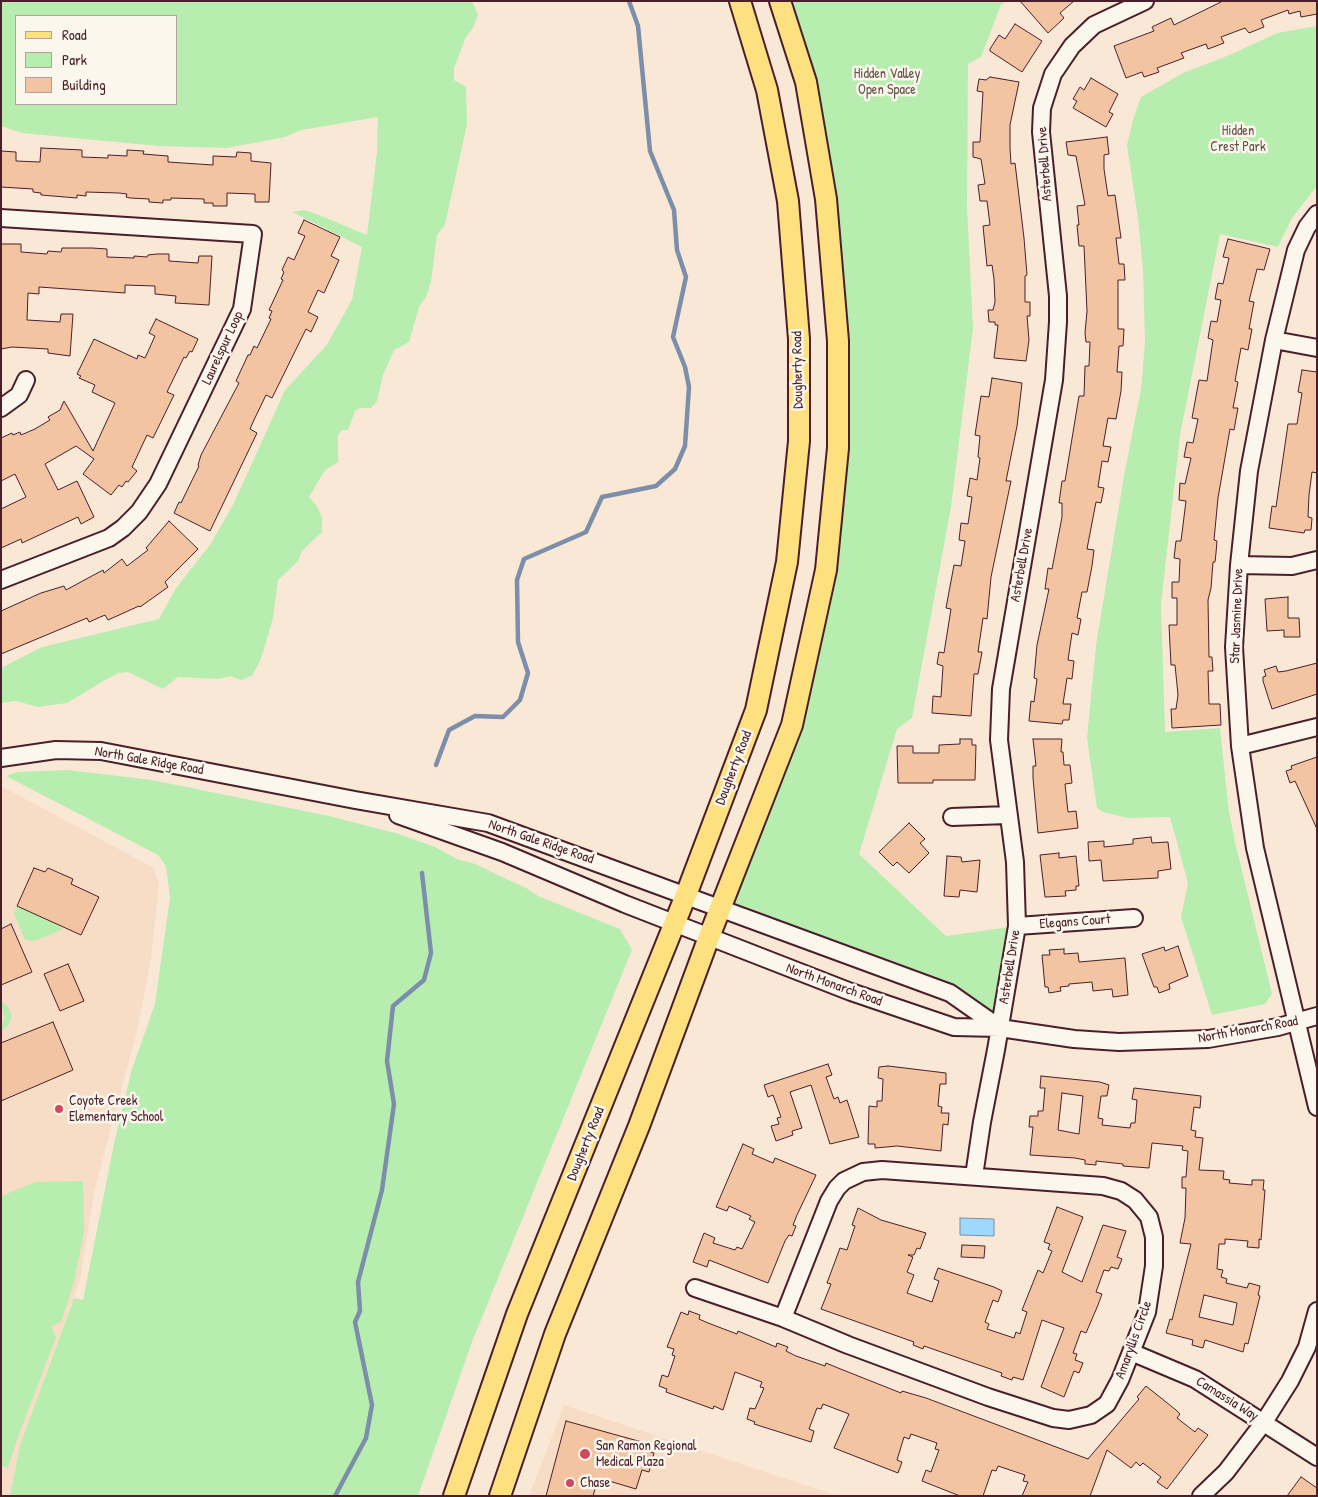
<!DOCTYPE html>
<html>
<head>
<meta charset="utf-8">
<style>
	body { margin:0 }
	#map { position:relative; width:1318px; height:1497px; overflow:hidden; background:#f9e8d6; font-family:"Patrick Hand",sans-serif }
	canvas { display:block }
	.frame { position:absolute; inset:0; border:2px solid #4a1f2b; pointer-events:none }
	.legend { position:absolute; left:15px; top:15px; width:162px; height:90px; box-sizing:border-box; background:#fbf7ec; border:1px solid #b4a19f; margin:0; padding:6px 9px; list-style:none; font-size:15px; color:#4a1f2b }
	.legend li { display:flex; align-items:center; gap:10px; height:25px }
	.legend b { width:25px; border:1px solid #b4a19f }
</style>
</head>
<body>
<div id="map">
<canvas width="1318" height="1497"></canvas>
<div class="frame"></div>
<ul class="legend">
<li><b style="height:6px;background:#fde080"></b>Road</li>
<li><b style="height:14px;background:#b7eeb0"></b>Park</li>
<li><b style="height:14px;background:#f3c4a2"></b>Building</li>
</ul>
</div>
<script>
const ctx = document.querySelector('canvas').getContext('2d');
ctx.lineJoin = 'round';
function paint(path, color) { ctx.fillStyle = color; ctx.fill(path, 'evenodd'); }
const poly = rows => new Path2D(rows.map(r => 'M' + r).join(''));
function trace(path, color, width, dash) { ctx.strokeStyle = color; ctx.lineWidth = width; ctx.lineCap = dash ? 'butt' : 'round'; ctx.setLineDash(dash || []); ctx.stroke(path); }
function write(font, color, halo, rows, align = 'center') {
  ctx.font = font + ' "Patrick Hand",sans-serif'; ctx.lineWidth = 5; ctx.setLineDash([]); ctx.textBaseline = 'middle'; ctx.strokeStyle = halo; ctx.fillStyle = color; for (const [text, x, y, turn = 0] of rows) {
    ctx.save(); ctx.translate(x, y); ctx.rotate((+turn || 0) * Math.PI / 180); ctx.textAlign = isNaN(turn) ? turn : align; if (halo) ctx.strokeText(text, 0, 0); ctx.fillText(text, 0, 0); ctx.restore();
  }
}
paint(poly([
	[1,786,154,868,159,885,151,960,137,1031,95,1188,80,1279,20,1445,10,1496,1,1496],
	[564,1405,838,1496,529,1496]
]), '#f7ddc6');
paint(poly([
	[1,1,472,1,478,15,473,28,466,37,454,68,454,80,466,87,467,124,445,225,437,235,431,282,426,297,419,307,409,342,394,350,383,375,377,401,371,408,360,408,355,411,348,430,342,430,338,435,338,462,325,470,309,497,317,506,322,518,322,532,302,551,298,561,278,580,273,618,261,659,252,676,241,680,230,676,218,679,178,677,163,689,128,672,119,673,105,680,67,703,38,707,16,701,1,703,1,668,42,647,159,619,176,588,210,545,234,503,285,390,326,346,352,300,362,247,292,212,304,210,314,213,367,235,377,152,378,117,301,130,285,137,227,148,158,146,22,133,1,126],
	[16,16,176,16,176,104,16,104],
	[780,1,1006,1,1001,5,981,57,968,64,967,207,973,328,951,507,912,718,897,729,859,854,946,936,1017,926,1000,1028,950,993,720,909,792,725,838,448,826,199],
	[1317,26,1317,186,1292,218,1278,247,1220,234,1180,435,1161,604,1165,732,1220,728,1229,812,1235,842,1272,994,1265,1004,1212,1015,1181,917,1188,883,1170,817,1128,818,1103,812,1097,808,1087,738,1096,645,1124,476,1141,389,1145,343,1143,271,1138,218,1127,145,1133,120,1141,97,1183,73,1232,54,1277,33],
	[68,770,152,780,329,816,399,834,435,847,457,859,475,864,528,889,538,896,620,929,632,950,472,1342,418,1496,10,1496,20,1445,74,1298,83,1300,115,1139,132,1069,155,1004,170,898,166,866,158,855,6,776,17,772],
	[17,906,61,926,62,930,34,941,25,940,14,914],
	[1,1002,7,1005,12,1016,8,1026,1,1031,4,1017],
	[83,1181,84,1232,74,1282,61,1322,51,1326,56,1337,18,1437,8,1468,1,1466,1,1196,36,1182]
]), '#b7eeb0');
const water = poly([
	[960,1218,994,1219,994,1236,960,1235,960,1218]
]);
paint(water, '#9fd8ff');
trace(water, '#7d8eaa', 1);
trace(poly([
	[436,765,449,730,475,716,503,717,520,700,528,673,518,642,517,580,524,559,586,532,602,497,656,486,675,469,685,446,689,387,685,367,673,337,686,277,677,250,674,210,650,151,638,26,629,1],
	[335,1496,366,1438,372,1405,355,1322,360,1311,358,1282,382,1190,394,1104,387,1061,393,1006,424,980,431,953,422,873]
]), '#7d8eaa', 4.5);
const building = poly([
	[1020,1,1074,1,1060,13,1064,18,1048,33,1020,1],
	[1223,1,1317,1,1317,14,1301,17,1300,11,1289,14,1288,10,1261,20,1264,27,1249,33,1245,28,1221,37,1224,43,1208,49,1206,44,1181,53,1184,58,1157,68,1159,72,1144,77,1142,72,1126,78,1114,46,1154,31,1152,27,1171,18,1174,25,1223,1],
	[1015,24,1042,41,1022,72,990,51,990,49,999,35,1005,39,1015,24],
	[990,77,1019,82,1010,125,1010,148,1011,164,1015,163,1024,238,1027,275,1025,276,1025,302,1030,302,1030,316,1027,316,1029,340,1026,361,994,358,998,325,995,325,995,322,989,322,988,310,993,310,995,302,994,279,992,265,987,266,983,226,990,225,987,201,980,201,978,185,985,184,981,159,973,157,973,142,980,142,983,92,977,91,979,79,986,80,990,77],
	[1091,78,1118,94,1109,112,1113,114,1106,127,1073,108,1077,101,1073,99,1080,87,1084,90,1091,78],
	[1107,137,1109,154,1104,155,1104,169,1108,196,1115,195,1121,238,1116,238,1119,264,1124,264,1125,280,1118,280,1118,329,1124,329,1123,346,1119,346,1117,372,1122,372,1121,391,1116,419,1108,418,1103,446,1111,447,1108,462,1102,461,1098,487,1104,488,1101,503,1096,502,1087,549,1094,550,1092,566,1087,592,1082,592,1077,618,1081,619,1078,635,1072,633,1068,660,1074,661,1072,679,1067,678,1063,704,1071,704,1069,720,1063,720,1062,724,1029,721,1031,701,1034,702,1037,679,1034,678,1037,645,1049,589,1045,589,1048,568,1052,569,1062,517,1062,503,1059,503,1062,481,1065,481,1079,396,1084,396,1085,366,1089,366,1090,342,1086,342,1085,333,1087,311,1084,246,1079,246,1077,225,1079,225,1077,206,1085,205,1076,156,1068,155,1066,142,1107,137],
	[41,148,82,150,82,157,108,158,108,155,127,156,127,150,144,151,143,154,168,156,168,162,213,165,213,156,236,157,237,152,251,153,251,161,271,163,269,202,255,202,255,194,227,193,227,206,213,206,213,203,204,203,204,199,171,198,171,200,163,200,163,203,149,202,149,199,130,198,126,197,127,194,119,193,86,192,86,196,77,195,77,198,41,195,41,193,33,192,33,189,1,187,1,151,16,152,16,161,40,162,41,148],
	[304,220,340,237,331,256,339,260,324,293,318,290,308,312,318,317,311,332,306,329,272,398,266,395,253,422,250,429,257,433,210,531,174,513,179,502,181,503,199,466,198,465,201,455,239,383,236,381,248,355,250,355,254,346,257,348,271,319,269,318,272,311,269,310,283,280,281,279,284,272,282,270,288,257,294,260,305,236,298,233,304,220],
	[1228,239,1270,249,1264,270,1257,269,1249,301,1254,302,1249,329,1252,329,1248,350,1241,348,1235,381,1238,382,1233,408,1238,408,1234,430,1230,429,1218,498,1214,540,1217,541,1216,553,1215,562,1213,562,1211,588,1208,600,1209,657,1212,657,1213,671,1208,671,1209,704,1220,704,1221,725,1172,728,1171,709,1176,709,1178,695,1175,665,1171,665,1169,625,1177,625,1177,598,1172,598,1172,582,1179,582,1180,559,1174,558,1176,541,1181,541,1186,501,1179,500,1180,483,1185,484,1191,458,1184,457,1187,442,1193,443,1198,419,1192,418,1199,380,1207,381,1213,340,1208,338,1211,321,1217,322,1221,300,1215,299,1218,283,1223,284,1229,258,1223,257,1228,239],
	[1,244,21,244,21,252,47,254,48,251,61,252,62,248,92,248,107,249,107,257,134,258,134,256,147,257,148,255,157,254,169,254,169,261,198,263,199,256,212,256,209,305,175,303,176,296,155,294,155,286,125,285,125,293,39,287,39,294,28,293,27,320,60,322,61,314,73,314,70,356,48,353,48,349,12,347,1,349,1,244],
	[156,319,198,339,192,352,190,351,186,358,184,357,167,392,174,395,153,438,147,435,132,467,137,471,128,482,126,481,122,487,119,485,111,495,83,474,94,459,76,446,45,464,58,490,77,481,94,517,81,524,78,517,22,543,21,539,1,548,1,509,26,497,15,474,1,481,1,438,12,433,13,435,20,432,21,435,35,429,50,420,48,417,60,410,64,401,93,451,115,403,92,392,95,385,79,378,81,376,77,374,94,339,137,359,138,355,145,358,155,336,149,333,156,319],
	[1302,370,1317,372,1317,473,1312,472,1309,495,1308,517,1312,518,1311,530,1305,530,1304,533,1269,528,1272,506,1276,507,1288,424,1297,424,1302,393,1298,392,1302,370],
	[992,378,1022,383,1017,426,1006,481,1011,481,991,577,987,619,983,618,978,652,982,652,978,674,974,674,971,716,932,713,933,696,941,697,943,666,937,664,939,652,944,653,951,609,946,608,954,565,961,566,965,541,959,540,961,523,968,524,972,497,967,496,970,478,977,480,980,458,978,457,980,436,975,435,981,396,989,397,992,378],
	[169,521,198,549,165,582,168,587,140,607,139,606,108,620,105,615,89,622,87,618,1,654,1,611,41,593,64,586,66,590,103,570,104,573,122,559,127,566,148,550,146,548,169,521],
	[1288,597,1288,618,1299,618,1300,637,1284,637,1284,630,1267,631,1265,599,1288,597],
	[1317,663,1317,694,1272,709,1263,681,1263,677,1266,676,1264,670,1276,666,1278,672,1286,671,1317,663],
	[960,739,972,739,972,745,976,745,975,780,933,780,933,783,898,783,897,746,913,746,913,753,939,753,939,745,960,744,960,739],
	[1033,739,1062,739,1061,752,1063,752,1064,765,1070,765,1072,783,1065,784,1068,812,1076,811,1078,828,1038,833,1033,778,1033,766,1036,766,1033,739],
	[1317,757,1317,829,1295,781,1290,783,1286,771,1292,769,1291,766,1317,757],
	[909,823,925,839,920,843,929,853,909,873,897,862,893,866,879,852,909,823],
	[1151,837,1152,843,1168,842,1171,869,1158,871,1158,878,1103,881,1101,860,1089,861,1088,842,1104,841,1104,847,1133,844,1133,839,1151,837],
	[1059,853,1059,858,1076,856,1079,886,1076,886,1076,890,1065,891,1066,896,1045,897,1040,855,1059,853],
	[947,856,961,857,962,862,980,860,977,892,960,890,959,897,944,896,947,856],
	[34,868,45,872,48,868,73,879,71,884,99,897,81,935,17,906,34,868],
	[11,924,32,972,1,985,1,929,11,924],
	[1178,946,1188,976,1169,984,1170,989,1159,993,1157,987,1154,987,1142,954,1164,947,1165,951,1178,946],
	[1064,949,1064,954,1078,953,1079,962,1125,958,1128,995,1113,997,1112,989,1093,991,1092,982,1069,984,1069,986,1060,987,1061,991,1049,993,1048,987,1045,987,1042,955,1050,955,1049,950,1064,949],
	[68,964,84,1001,60,1011,44,974,68,964],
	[53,1022,73,1070,1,1101,1,1043,53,1022],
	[828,1064,832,1075,826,1077,834,1099,838,1097,840,1103,847,1100,859,1137,830,1144,811,1085,790,1092,802,1128,792,1131,793,1135,776,1141,771,1126,779,1124,777,1118,781,1117,773,1095,768,1097,764,1085,828,1064],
	[888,1066,946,1073,946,1084,940,1084,938,1106,942,1107,941,1113,949,1113,948,1125,943,1124,941,1151,897,1146,875,1148,875,1144,868,1144,869,1106,877,1107,877,1101,882,1101,883,1079,878,1078,879,1067,888,1066],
	[1041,1076,1100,1082,1109,1085,1107,1096,1101,1096,1098,1118,1103,1119,1102,1125,1130,1128,1131,1123,1135,1123,1137,1100,1132,1099,1134,1088,1201,1096,1200,1108,1194,1107,1191,1130,1196,1131,1195,1137,1203,1138,1199,1170,1224,1171,1223,1179,1230,1180,1229,1183,1252,1185,1252,1180,1264,1180,1263,1190,1265,1190,1261,1240,1259,1239,1259,1248,1247,1247,1248,1241,1225,1239,1225,1244,1219,1244,1217,1269,1223,1270,1221,1277,1227,1279,1226,1283,1247,1288,1249,1283,1260,1286,1258,1295,1260,1296,1248,1344,1245,1343,1243,1352,1205,1340,1203,1348,1192,1345,1193,1340,1166,1333,1170,1319,1172,1320,1191,1244,1180,1243,1185,1218,1186,1188,1182,1188,1182,1177,1186,1177,1188,1151,1182,1150,1183,1146,1152,1143,1149,1168,1123,1166,1123,1164,1096,1161,1096,1165,1085,1164,1085,1160,1075,1158,1030,1155,1033,1127,1029,1127,1030,1116,1038,1116,1038,1111,1043,1111,1045,1088,1040,1088,1041,1076],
	[1062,1093,1083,1096,1079,1134,1058,1130,1062,1093],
	[1204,1295,1237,1303,1233,1325,1199,1317,1204,1295],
	[743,1144,754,1149,752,1154,773,1163,775,1158,816,1175,797,1215,793,1225,796,1226,792,1236,789,1235,785,1241,768,1283,709,1260,707,1267,693,1262,704,1233,715,1238,713,1243,735,1250,737,1247,742,1249,755,1222,749,1219,751,1216,729,1206,727,1211,716,1207,743,1144],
	[1057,1207,1083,1217,1062,1272,1082,1282,1103,1225,1126,1231,1117,1257,1122,1259,1118,1269,1111,1267,1109,1271,1104,1270,1096,1292,1102,1294,1098,1305,1086,1333,1081,1331,1073,1353,1077,1354,1075,1360,1083,1363,1079,1373,1074,1371,1064,1397,1041,1387,1064,1328,1042,1320,1023,1380,1013,1377,1012,1380,1001,1376,1002,1373,924,1346,923,1349,913,1345,914,1342,821,1309,831,1284,827,1283,840,1248,847,1250,855,1226,852,1225,858,1208,881,1220,926,1233,920,1249,917,1248,914,1255,908,1255,913,1257,907,1272,914,1275,907,1293,932,1302,939,1281,934,1279,938,1268,994,1287,1002,1291,998,1302,993,1300,985,1322,989,1324,987,1329,1014,1338,1016,1332,1020,1334,1027,1312,1022,1310,1038,1270,1043,1273,1052,1251,1048,1249,1050,1244,1044,1242,1057,1207],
	[962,1245,985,1246,984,1258,961,1257,962,1245],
	[689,1311,700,1315,699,1319,708,1323,737,1334,738,1331,776,1347,777,1343,788,1347,786,1351,796,1356,825,1366,826,1363,838,1368,901,1393,902,1391,926,1398,1088,1459,1139,1399,1137,1397,1146,1386,1176,1410,1180,1414,1177,1418,1195,1432,1198,1428,1208,1435,1167,1489,1157,1482,1161,1477,1143,1463,1140,1466,1136,1462,1131,1468,1107,1450,1090,1496,1022,1496,1028,1482,1023,1481,1025,1475,998,1466,996,1471,992,1470,983,1496,960,1496,922,1481,926,1470,931,1472,939,1450,935,1449,937,1443,911,1434,909,1439,904,1437,897,1460,902,1462,898,1473,834,1448,849,1414,823,1404,821,1409,817,1408,809,1429,814,1431,811,1442,754,1424,755,1422,747,1419,750,1408,755,1409,764,1388,760,1387,762,1382,735,1372,723,1410,714,1406,713,1409,666,1392,667,1389,659,1386,662,1375,668,1377,675,1356,672,1355,674,1349,667,1347,681,1312,688,1315,689,1311],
	[566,1421,649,1444,647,1451,654,1453,649,1472,642,1470,636,1489,609,1481,595,1489,593,1496,546,1496,566,1421],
	[1301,1477,1317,1488,1317,1496,1287,1496,1301,1477]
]);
paint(building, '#f3c4a2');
trace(building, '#4a1f2b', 1);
const minor = poly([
	[1317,214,1307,227,1296,250,1274,340,1249,471,1239,565,1234,647,1240,746,1255,848,1317,1107],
	[1,218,253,234,242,309,158,484,139,512,123,528,109,538,1,580],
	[1274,340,1317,348],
	[1,408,19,395,26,380],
	[1239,565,1292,566,1317,560],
	[1240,746,1317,727],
	[1,758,56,750,101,751,355,800,488,823,950,993,1000,1028],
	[398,815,502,852,625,904,851,992,954,1027,1000,1028,1074,1039,1119,1042,1208,1039,1278,1027,1317,1016],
	[952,817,1007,815],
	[1017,926,1134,918],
	[974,1176,982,1122,996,1050,1017,926,1015,862,999,740,1001,689,1054,380,1058,322,1058,296,1041,132,1042,108,1053,74,1072,46,1094,25,1145,1],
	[695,1288,783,1318,848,1345,988,1397,1053,1418,1069,1420,1091,1415,1107,1404,1120,1380,1147,1312,1154,1266,1154,1237,1149,1217,1135,1200,1121,1191,1103,1186,882,1170,863,1172,844,1181,837,1188,829,1201,783,1318],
	[1131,1352,1195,1379,1317,1457],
	[1201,1496,1226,1472,1264,1422,1290,1381,1307,1347,1317,1311]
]);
const major = poly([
	[454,1496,517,1314,686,895,756,710,787,562,799,441,799,339,788,201,767,90,740,1],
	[500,1496,555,1334,639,1126,709,937,792,725,826,570,838,448,838,341,826,199,806,82,780,1]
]);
trace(minor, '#4a1f2b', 20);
trace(major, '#4a1f2b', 24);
trace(minor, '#fbf7ec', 16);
trace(major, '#fde080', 20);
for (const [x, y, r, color] of [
	[59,1109,5,"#d1495b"],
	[585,1454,6,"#d1495b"],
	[570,1483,5,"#d1495b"]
]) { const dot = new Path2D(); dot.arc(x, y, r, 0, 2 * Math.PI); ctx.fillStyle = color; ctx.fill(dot); trace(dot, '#fbf7ec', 2); }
write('14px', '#65534c', '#fbf7ec', [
	["Hidden Valley",887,74],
	["Open Space",887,90],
	["Hidden",1238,131],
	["Crest Park",1238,147]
]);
write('14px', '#4a1f2b', '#fbf7ec', [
	["Asterbell Drive",1045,164,-94],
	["Laurelspur Loop",223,348,-65],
	["Dougherty Road",798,370,-91],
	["Asterbell Drive",1022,565,-80],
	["Star Jasmine Drive",1237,616,-88],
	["North Gale Ridge Road",149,761,10],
	["Dougherty Road",734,768,-69],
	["North Gale Ridge Road",541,842,19],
	["Elegans Court",1075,922,-4],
	["Asterbell Drive",1010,967,-81],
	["North Monarch Road",834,985,20],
	["North Monarch Road",1248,1030,-10],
	["Dougherty Road",586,1144,-68],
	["Amaryllis Circle",1134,1340,-70],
	["Camassia Way",1227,1399,32]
]);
write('14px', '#4a1f2b', '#fbf7ec', [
	["Coyote Creek",69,1101],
	["Elementary School",69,1117],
	["San Ramon Regional",596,1446],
	["Medical Plaza",596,1462],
	["Chase",580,1483]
], 'left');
</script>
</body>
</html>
